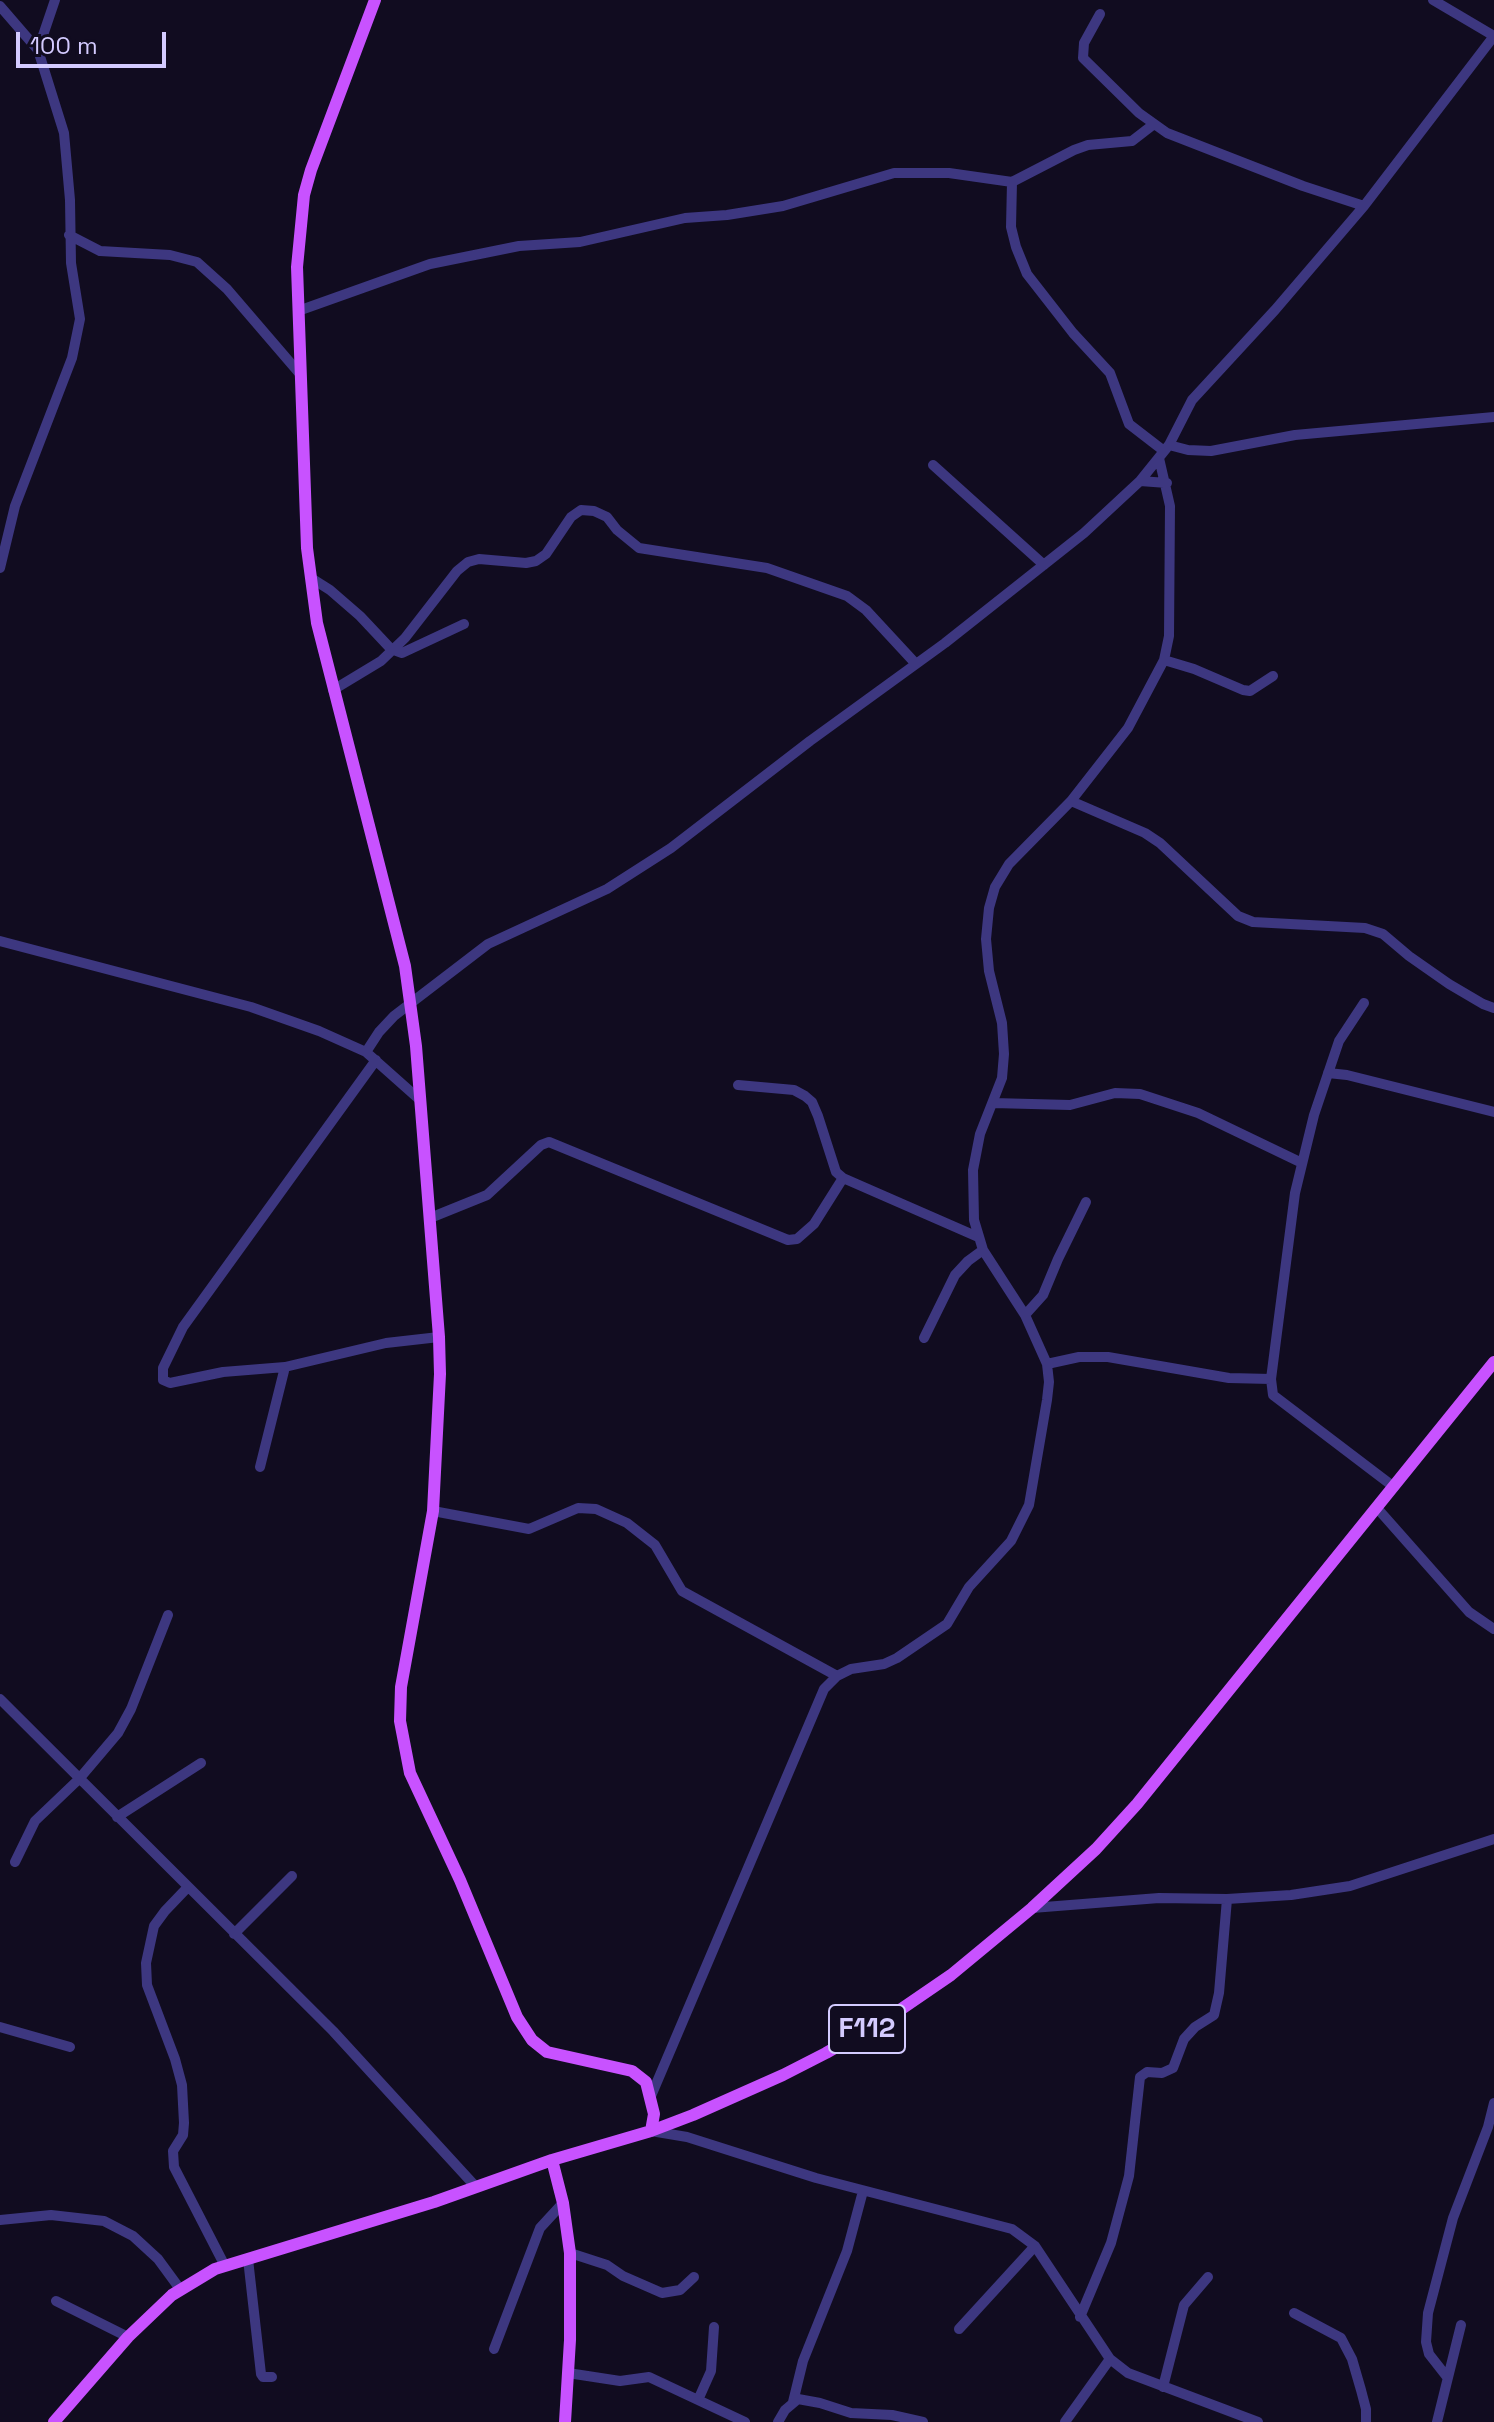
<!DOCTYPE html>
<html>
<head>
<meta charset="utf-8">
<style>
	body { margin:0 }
	#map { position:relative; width:1494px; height:2422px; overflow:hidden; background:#110c20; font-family:"Space Grotesk",sans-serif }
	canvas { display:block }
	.scale { position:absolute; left:16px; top:32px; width:150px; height:36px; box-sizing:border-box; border:4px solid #d4cbff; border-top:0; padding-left:10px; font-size:24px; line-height:28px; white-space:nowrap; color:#d4cbff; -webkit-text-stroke:6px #110c20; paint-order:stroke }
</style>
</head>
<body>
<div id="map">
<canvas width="1494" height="2422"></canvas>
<div class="scale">100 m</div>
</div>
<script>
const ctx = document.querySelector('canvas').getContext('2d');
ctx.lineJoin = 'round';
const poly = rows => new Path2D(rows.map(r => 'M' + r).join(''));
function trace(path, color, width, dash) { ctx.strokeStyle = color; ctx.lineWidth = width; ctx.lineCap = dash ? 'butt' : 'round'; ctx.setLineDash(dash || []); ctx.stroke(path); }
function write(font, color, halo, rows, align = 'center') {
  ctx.font = font + ' "Space Grotesk",sans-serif'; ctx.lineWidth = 8; ctx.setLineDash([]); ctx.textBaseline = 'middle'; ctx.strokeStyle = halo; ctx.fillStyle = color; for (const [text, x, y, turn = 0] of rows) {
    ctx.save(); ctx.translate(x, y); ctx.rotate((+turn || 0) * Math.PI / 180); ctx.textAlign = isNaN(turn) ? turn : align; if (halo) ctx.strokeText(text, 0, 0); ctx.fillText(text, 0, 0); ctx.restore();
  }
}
trace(poly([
	[1433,0,1494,36],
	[0,6,38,50,64,133,70,200,71,263,80,319,72,358,15,506,0,568],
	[1100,14,1084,43,1083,58,1139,113,1167,133,1303,186,1364,206],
	[38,50,55,0],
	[1012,182,1011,227,1016,247,1027,274,1073,333,1110,373,1129,424,1164,451],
	[69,235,100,251,170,255,197,262,227,289,300,374],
	[298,311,430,264,519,246,580,242,685,218,727,215,783,206,894,173,949,173,1012,182,1074,150,1088,145,1132,141,1154,124],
	[1169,445,1188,450,1211,451,1295,435,1494,417],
	[933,465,1044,565],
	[1140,481,1167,483],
	[311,578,330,590,360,616,391,649,402,653,464,624],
	[1164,660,1194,669,1243,690,1250,691,1273,676],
	[333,690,381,661,405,638,457,571,468,562,479,559,526,563,536,561,546,554,571,517,581,510,594,511,607,517,617,530,639,548,767,568,847,596,866,610,916,664],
	[1071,801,1145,833,1160,843,1238,916,1253,922,1365,928,1383,934,1409,956,1449,984,1483,1004,1494,1008],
	[0,941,251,1007,319,1031,366,1052,420,1100],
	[1364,1003,1339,1041,1314,1115,1295,1193,1271,1379,1273,1395,1394,1487],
	[366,1052,379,1032,394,1016,488,944,607,889,671,848,810,741,945,643,1084,533,1140,481,1169,445,1192,400,1275,310,1364,206,1494,36],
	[376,1060,183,1327,163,1368,163,1380,170,1383,223,1372,285,1367,386,1343,439,1337],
	[1328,1073,1347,1075,1494,1112],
	[738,1085,794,1090,805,1096,812,1102,818,1116,836,1172,843,1178,978,1237],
	[993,1103,1070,1105,1115,1093,1140,1094,1198,1113,1302,1163],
	[430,1218,487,1195,541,1145,549,1142,788,1240,797,1239,814,1224,843,1178],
	[1025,1315,1043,1295,1058,1259,1086,1202],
	[924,1338,955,1275,968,1261,983,1250],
	[1047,1364,1079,1357,1108,1357,1229,1378,1271,1379],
	[260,1467,285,1367],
	[1377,1508,1469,1612,1494,1629],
	[433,1511,529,1529,578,1508,596,1509,627,1523,655,1545,682,1591,837,1676],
	[0,1699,333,2031,476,2187],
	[117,1817,201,1763],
	[15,1862,35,1821,79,1779,118,1733,131,1709,168,1615],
	[187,1888,165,1911,154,1926,146,1963,147,1985,175,2059,182,2085,184,2123,183,2135,173,2151,174,2167,225,2266],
	[1032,1908,1159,1898,1227,1899,1291,1895,1350,1886,1494,1839],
	[234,1934,292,1876],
	[0,2027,70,2047],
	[651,2096,824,1689,837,1676,851,1669,884,1664,897,1658,947,1624,969,1587,1011,1541,1029,1505,1047,1400,1049,1382,1047,1364,1025,1315,983,1250,974,1220,973,1170,980,1134,1002,1078,1004,1054,1002,1023,989,971,986,939,989,908,995,887,1009,864,1071,801,1128,728,1164,660,1169,636,1170,506,1159,458],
	[651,2131,687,2137,816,2178,1012,2229,1035,2246,1110,2359,1128,2373,1258,2422],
	[0,2220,51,2215,104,2221,133,2236,158,2259,180,2289],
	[570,2253,607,2265,623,2276,662,2293,680,2290,694,2277],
	[248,2259,261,2374,263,2377,272,2377],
	[56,2301,128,2337],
	[1294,2313,1341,2338,1352,2359,1361,2390,1366,2409,1366,2422],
	[1080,2317,1111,2243,1129,2176,1140,2077,1147,2072,1162,2073,1173,2068,1184,2039,1195,2027,1214,2015,1219,1993,1227,1899],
	[959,2329,1035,2246],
	[494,2349,540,2228,563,2203],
	[568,2373,620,2381,649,2377,745,2422],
	[1447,2377,1429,2354,1426,2342,1428,2313,1453,2218,1488,2127,1494,2103],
	[1163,2387,1184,2305,1208,2277],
	[698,2400,711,2371,714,2327],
	[793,2402,803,2361,847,2251,863,2191],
	[778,2422,785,2410,798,2399,820,2403,851,2413,892,2415,923,2422],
	[1065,2422,1110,2359],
	[1437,2422,1461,2325]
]), '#3d3780', 10);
trace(poly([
	[375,0,311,170,304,195,297,267,307,548,317,623,405,966,416,1046,439,1337,440,1374,433,1511,401,1687,400,1721,410,1773,460,1880,517,2017,532,2040,547,2052,632,2071,646,2082,654,2114,651,2131],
	[552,2160,563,2203,570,2253,570,2340,565,2422],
	[54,2422,128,2337,172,2295,215,2269,434,2202,552,2160,651,2131,693,2115,783,2075,826,2053,897,2012,951,1975,1032,1908,1096,1849,1137,1804,1494,1362]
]), '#c852ff', 12);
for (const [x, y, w] of [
	[867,2029,76]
]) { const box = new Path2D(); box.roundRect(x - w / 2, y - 24, w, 48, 6); ctx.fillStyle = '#110c20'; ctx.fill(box); trace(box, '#d4cbff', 2); }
write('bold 28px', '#d4cbff', null, [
	["F112",867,2029]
]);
</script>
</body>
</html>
